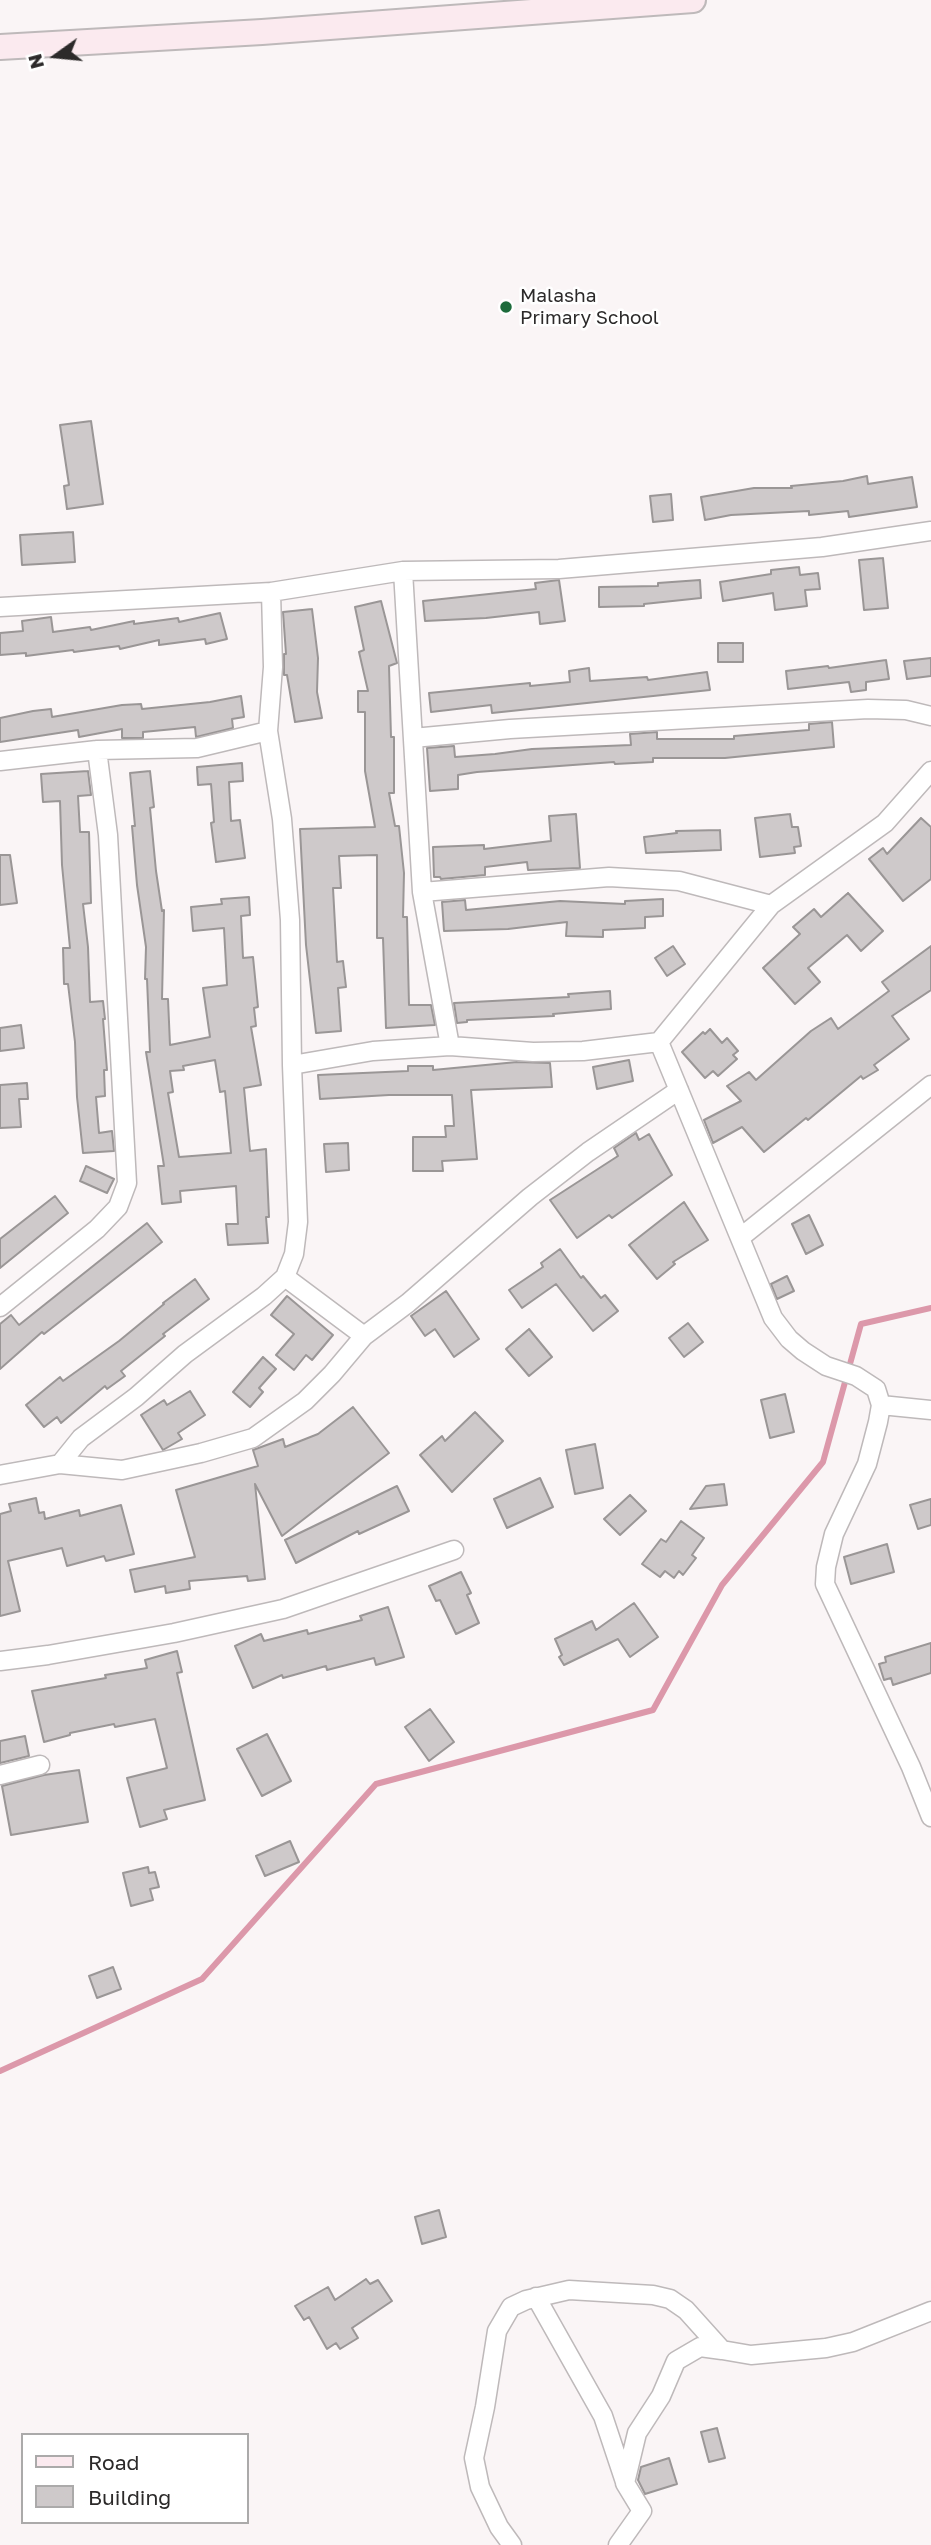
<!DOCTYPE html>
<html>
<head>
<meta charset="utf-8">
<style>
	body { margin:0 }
	#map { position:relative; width:931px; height:2545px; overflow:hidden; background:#faf5f6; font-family:"Golos Text",sans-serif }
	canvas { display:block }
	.legend { position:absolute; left:21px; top:2433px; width:228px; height:91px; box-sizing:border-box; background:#fff; border:2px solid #abaaaa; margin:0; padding:9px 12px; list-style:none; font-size:21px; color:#2c2a2a }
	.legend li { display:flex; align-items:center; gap:14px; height:35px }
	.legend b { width:35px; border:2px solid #abaaaa }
	.north { position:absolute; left:21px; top:21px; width:70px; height:70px; -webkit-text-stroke:5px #fff; paint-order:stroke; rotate:255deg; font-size:19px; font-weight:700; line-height:28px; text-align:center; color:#2c2a2a }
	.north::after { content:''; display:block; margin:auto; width:24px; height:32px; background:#2c2a2a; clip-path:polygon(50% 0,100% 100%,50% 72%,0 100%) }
</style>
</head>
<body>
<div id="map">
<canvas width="931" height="2545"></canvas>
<ul class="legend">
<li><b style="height:9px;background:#fbeaef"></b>Road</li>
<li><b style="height:19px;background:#cec9ca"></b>Building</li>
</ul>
<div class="north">N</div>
</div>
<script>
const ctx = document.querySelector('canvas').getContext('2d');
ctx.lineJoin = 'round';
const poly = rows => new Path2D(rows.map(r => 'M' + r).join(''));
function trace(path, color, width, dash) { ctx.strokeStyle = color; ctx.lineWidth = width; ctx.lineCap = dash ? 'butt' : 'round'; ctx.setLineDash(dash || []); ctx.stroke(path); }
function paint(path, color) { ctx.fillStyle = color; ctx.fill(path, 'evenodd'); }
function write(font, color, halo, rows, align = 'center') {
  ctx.font = font + ' "Golos Text",sans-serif'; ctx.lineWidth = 5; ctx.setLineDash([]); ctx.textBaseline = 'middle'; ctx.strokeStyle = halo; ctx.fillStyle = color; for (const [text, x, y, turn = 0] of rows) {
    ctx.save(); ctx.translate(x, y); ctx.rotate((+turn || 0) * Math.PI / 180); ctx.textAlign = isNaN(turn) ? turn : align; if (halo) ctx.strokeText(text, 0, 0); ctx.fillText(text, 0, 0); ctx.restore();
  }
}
trace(poly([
	[0,2071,202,1979,376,1784,653,1710,722,1585,823,1462,861,1324,931,1308]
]), '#dc98aa', 6);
const building = poly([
	[91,421,103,504,67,509,64,486,69,485,60,425,91,421],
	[867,476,868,484,912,477,917,507,849,517,848,511,809,515,809,511,731,515,705,520,701,497,754,488,792,488,791,486,843,481,867,476],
	[671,494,673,520,653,522,650,496,671,494],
	[73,532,75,562,22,565,20,535,73,532],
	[883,558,888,608,864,610,859,560,883,558],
	[799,567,800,575,818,573,820,589,805,590,807,606,775,610,773,593,723,601,720,582,771,574,771,570,799,567],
	[559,580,565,621,540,624,539,612,486,618,425,621,423,601,536,589,535,583,559,580],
	[700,580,701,598,644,604,644,606,599,607,599,587,658,586,658,583,700,580],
	[381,601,397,663,389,666,391,737,394,737,394,793,389,793,395,826,399,826,404,873,403,917,407,917,409,1005,431,1005,435,1025,386,1028,383,938,377,938,377,855,339,856,341,888,333,888,337,962,343,961,346,987,338,988,341,1031,316,1033,306,945,300,829,375,827,365,771,365,712,358,712,358,691,368,691,359,652,364,650,355,607,381,601],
	[312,609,318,658,317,692,322,718,295,722,287,675,284,675,284,654,286,654,283,612,312,609],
	[220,613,227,639,206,644,205,639,159,645,159,640,120,649,119,646,74,652,73,650,26,656,26,653,0,655,0,633,23,631,22,621,51,617,53,632,90,627,91,630,134,621,134,624,178,618,179,622,220,613],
	[718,643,743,643,743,662,718,662,718,643],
	[931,658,931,676,907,679,904,661,931,658],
	[886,660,889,679,866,682,866,690,851,692,849,682,788,689,786,671,828,666,829,668,886,660],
	[589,668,590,681,647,677,648,680,707,672,710,690,492,713,491,705,431,712,429,693,530,683,530,686,570,682,569,671,589,668],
	[241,696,244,717,232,719,233,728,196,737,195,727,143,732,143,738,122,738,122,729,79,737,78,730,0,742,0,718,33,711,51,709,52,717,122,705,141,704,142,709,210,702,241,696],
	[832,722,834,747,725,758,653,758,653,762,615,764,614,762,477,772,458,775,458,789,430,791,427,748,454,746,455,757,495,754,532,749,631,745,630,734,657,732,657,739,734,739,734,736,809,730,809,724,832,722],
	[242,763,243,781,229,782,231,821,240,820,245,858,216,862,211,823,214,822,211,784,198,785,197,767,242,763],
	[88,771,91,795,78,796,80,832,89,832,91,903,83,904,88,947,90,1002,103,1001,105,1019,103,1019,107,1070,104,1070,105,1096,96,1097,99,1133,112,1131,114,1151,83,1153,77,1097,75,1042,68,984,64,984,63,948,70,948,62,865,60,801,43,802,41,774,88,771],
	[150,771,154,807,150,808,156,871,162,911,164,910,162,999,168,999,170,1045,210,1037,203,988,227,985,224,928,193,931,191,907,222,904,221,899,249,897,250,915,241,916,243,958,253,957,258,1007,254,1008,256,1026,251,1027,261,1085,244,1088,250,1151,266,1149,269,1217,266,1217,268,1243,228,1245,226,1224,238,1224,236,1186,180,1191,181,1202,162,1204,158,1166,164,1166,146,1052,150,1052,147,979,145,979,146,947,137,885,132,826,135,826,130,773,150,771],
	[215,1060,220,1092,225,1091,231,1153,179,1157,168,1093,173,1092,170,1071,184,1070,183,1066,215,1060],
	[576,814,580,868,528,870,527,862,485,867,485,875,441,879,440,877,434,877,433,847,484,845,484,849,551,841,549,816,576,814],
	[790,814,792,827,798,827,801,846,794,847,795,853,760,857,755,818,790,814],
	[921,818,931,827,931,879,903,901,869,859,883,848,887,854,921,818],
	[720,830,721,850,646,853,644,837,677,833,676,831,720,830],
	[0,855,10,855,17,903,0,905,0,855],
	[848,893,883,931,861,951,847,935,808,968,820,982,795,1004,763,968,800,934,793,927,814,909,821,917,848,893],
	[663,899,663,916,645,917,645,928,603,930,603,937,566,936,567,922,508,929,444,931,442,902,465,900,466,910,560,901,625,904,625,901,663,899],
	[673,946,685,964,667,976,655,958,673,946],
	[931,946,931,990,892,1016,909,1039,874,1065,878,1070,863,1079,861,1076,808,1120,806,1118,764,1152,742,1127,713,1143,704,1120,741,1101,727,1086,749,1072,756,1080,811,1031,831,1018,838,1029,889,991,882,982,931,946],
	[610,991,611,1009,553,1014,554,1016,467,1020,467,1022,457,1023,454,1003,569,997,568,994,610,991],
	[21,1025,24,1048,0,1051,0,1028,21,1025],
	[710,1029,722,1043,727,1038,738,1051,733,1055,737,1059,718,1076,713,1071,705,1078,682,1052,703,1032,705,1034,710,1029],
	[629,1060,633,1081,597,1089,593,1067,629,1060],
	[517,1062,550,1063,552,1087,471,1090,477,1159,442,1161,443,1171,413,1171,413,1137,446,1137,445,1126,454,1126,452,1095,389,1095,320,1099,318,1075,408,1071,408,1066,433,1066,433,1070,517,1062],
	[27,1083,28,1099,19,1099,21,1127,0,1128,0,1085,27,1083],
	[636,1133,639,1140,649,1134,672,1175,612,1218,609,1215,577,1238,550,1200,618,1156,614,1148,636,1133],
	[348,1143,349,1170,326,1172,324,1144,348,1143],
	[86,1166,114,1179,107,1193,80,1181,86,1166],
	[55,1196,68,1213,0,1268,0,1239,55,1196],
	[684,1202,708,1240,673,1262,675,1264,657,1279,629,1245,684,1202],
	[809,1215,823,1245,806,1254,792,1224,809,1215],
	[147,1223,162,1242,44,1334,42,1332,0,1369,0,1324,11,1315,19,1325,147,1223],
	[560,1249,581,1278,583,1276,601,1298,605,1295,618,1311,593,1331,556,1284,522,1308,509,1290,543,1267,541,1263,560,1249],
	[787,1276,794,1291,777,1299,771,1284,787,1276],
	[195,1279,209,1299,163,1334,165,1336,121,1371,125,1376,107,1389,105,1386,61,1423,57,1417,44,1427,26,1405,60,1377,63,1381,119,1341,164,1304,163,1303,195,1279],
	[446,1291,479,1339,454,1357,435,1329,425,1336,411,1316,446,1291],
	[287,1296,333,1335,312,1360,306,1355,294,1370,276,1355,294,1334,271,1315,287,1296],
	[688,1323,703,1342,684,1357,669,1338,688,1323],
	[529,1329,552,1357,529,1376,506,1349,529,1329],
	[263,1357,276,1369,259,1388,263,1392,250,1407,233,1392,263,1357],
	[190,1391,205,1415,178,1433,182,1439,163,1450,141,1415,164,1400,167,1405,190,1391],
	[785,1394,794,1432,770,1438,761,1400,785,1394],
	[353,1407,389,1453,282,1536,255,1484,265,1579,248,1581,247,1576,189,1581,190,1589,166,1593,165,1586,135,1592,130,1570,195,1557,176,1490,258,1466,253,1450,283,1439,285,1447,318,1434,353,1407],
	[475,1412,503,1441,452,1492,420,1455,442,1436,445,1441,475,1412],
	[595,1444,603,1488,575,1494,566,1450,595,1444],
	[540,1478,553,1507,507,1528,494,1499,540,1478],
	[724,1484,727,1505,690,1509,706,1486,724,1484],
	[397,1486,409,1511,359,1534,358,1531,296,1563,285,1540,397,1486],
	[630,1495,646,1511,620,1535,604,1519,630,1495],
	[36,1498,39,1513,44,1512,45,1519,79,1510,80,1516,121,1505,134,1554,106,1561,104,1556,67,1566,62,1548,8,1561,20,1611,0,1616,0,1514,11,1511,9,1504,36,1498],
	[931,1499,931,1525,918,1529,910,1505,931,1499],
	[681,1521,704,1538,692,1555,696,1558,683,1575,679,1571,674,1578,665,1571,660,1577,642,1564,661,1539,666,1542,681,1521],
	[887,1544,894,1572,851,1584,844,1557,887,1544],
	[461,1572,471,1593,467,1595,479,1623,456,1634,440,1600,436,1601,429,1586,461,1572],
	[634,1603,658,1637,630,1657,618,1639,564,1665,559,1657,562,1655,555,1639,592,1621,596,1630,634,1603],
	[388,1607,404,1657,376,1665,374,1658,327,1670,326,1666,283,1678,282,1675,253,1688,235,1646,261,1634,264,1641,307,1630,308,1634,362,1620,360,1616,388,1607],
	[931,1643,931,1673,893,1685,891,1678,884,1680,879,1664,886,1662,885,1657,931,1643],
	[177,1651,182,1672,177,1673,205,1800,164,1810,167,1819,140,1827,127,1778,167,1768,155,1719,115,1727,114,1724,70,1733,70,1735,44,1742,32,1691,106,1678,105,1675,147,1668,145,1660,177,1651],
	[430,1709,454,1742,429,1761,405,1727,430,1709],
	[267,1734,291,1781,262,1796,237,1749,267,1734],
	[25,1736,29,1756,0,1763,0,1741,25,1736],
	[79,1770,88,1822,11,1835,2,1786,44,1775,79,1770],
	[290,1841,299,1862,265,1876,256,1856,290,1841],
	[148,1867,149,1873,155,1872,159,1887,150,1889,153,1900,131,1906,123,1873,148,1867],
	[113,1967,121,1989,97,1998,89,1976,113,1967],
	[439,2210,446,2237,422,2244,415,2217,439,2210],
	[366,2279,370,2284,378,2280,392,2301,352,2328,358,2338,340,2349,336,2343,327,2349,309,2317,304,2320,295,2306,328,2287,335,2300,366,2279],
	[717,2428,725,2458,709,2462,701,2432,717,2428],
	[669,2458,677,2484,645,2494,638,2480,641,2467,669,2458]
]);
paint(building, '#cec9ca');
trace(building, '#9a9696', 2);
const minor = poly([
	[403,571,422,892,450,1046],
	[0,607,271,592,403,571,559,569,822,547,931,531],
	[413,738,510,729,868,709,906,710,931,716],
	[0,761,97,750,197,748,268,731],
	[422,892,609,877,679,881,771,905],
	[659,1042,773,1318,789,1339,803,1351,826,1366,856,1376,876,1389,881,1405,878,1422,867,1464,834,1534,826,1567,825,1584,911,1767,931,1817],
	[292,1065,373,1051,450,1046,533,1052,583,1051,659,1042,771,905,885,823,931,771],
	[741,1237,931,1085],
	[285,1277,364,1336],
	[0,1307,97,1229,118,1207,127,1183,108,835,97,750],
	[881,1405,931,1410],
	[60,1464,81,1438,136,1397,185,1354,264,1296,285,1277,294,1254,298,1222,292,1065,290,920,282,819,268,731,273,667,271,592],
	[0,1475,60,1464,122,1470,201,1453,253,1438,305,1401,332,1374,364,1336,408,1303,530,1197,588,1152,679,1090],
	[0,1661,48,1655,174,1633,283,1609,454,1550],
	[0,1775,40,1765],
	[536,2297,603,2416,625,2482],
	[512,2545,499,2527,480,2487,474,2458,485,2407,497,2331,511,2307,526,2300,569,2290,653,2295,670,2299,686,2310,722,2350,751,2355,826,2348,853,2342,931,2311],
	[618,2545,642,2511,625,2483,637,2433,661,2396,676,2361,700,2347,722,2350]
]);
const secondary = poly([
	[0,47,262,32,693,0]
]);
trace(minor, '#beb9ba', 21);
trace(secondary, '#beb9ba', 28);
trace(minor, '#fff', 18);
trace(secondary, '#fbeaef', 24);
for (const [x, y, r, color] of [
	[506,307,7,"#1d6b3b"]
]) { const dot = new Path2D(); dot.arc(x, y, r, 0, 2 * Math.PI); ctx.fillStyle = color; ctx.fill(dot); trace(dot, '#fff', 2.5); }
write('19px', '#2c2a2a', '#fff', [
	["Malasha",520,296],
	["Primary School",520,318]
], 'left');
</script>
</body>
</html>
